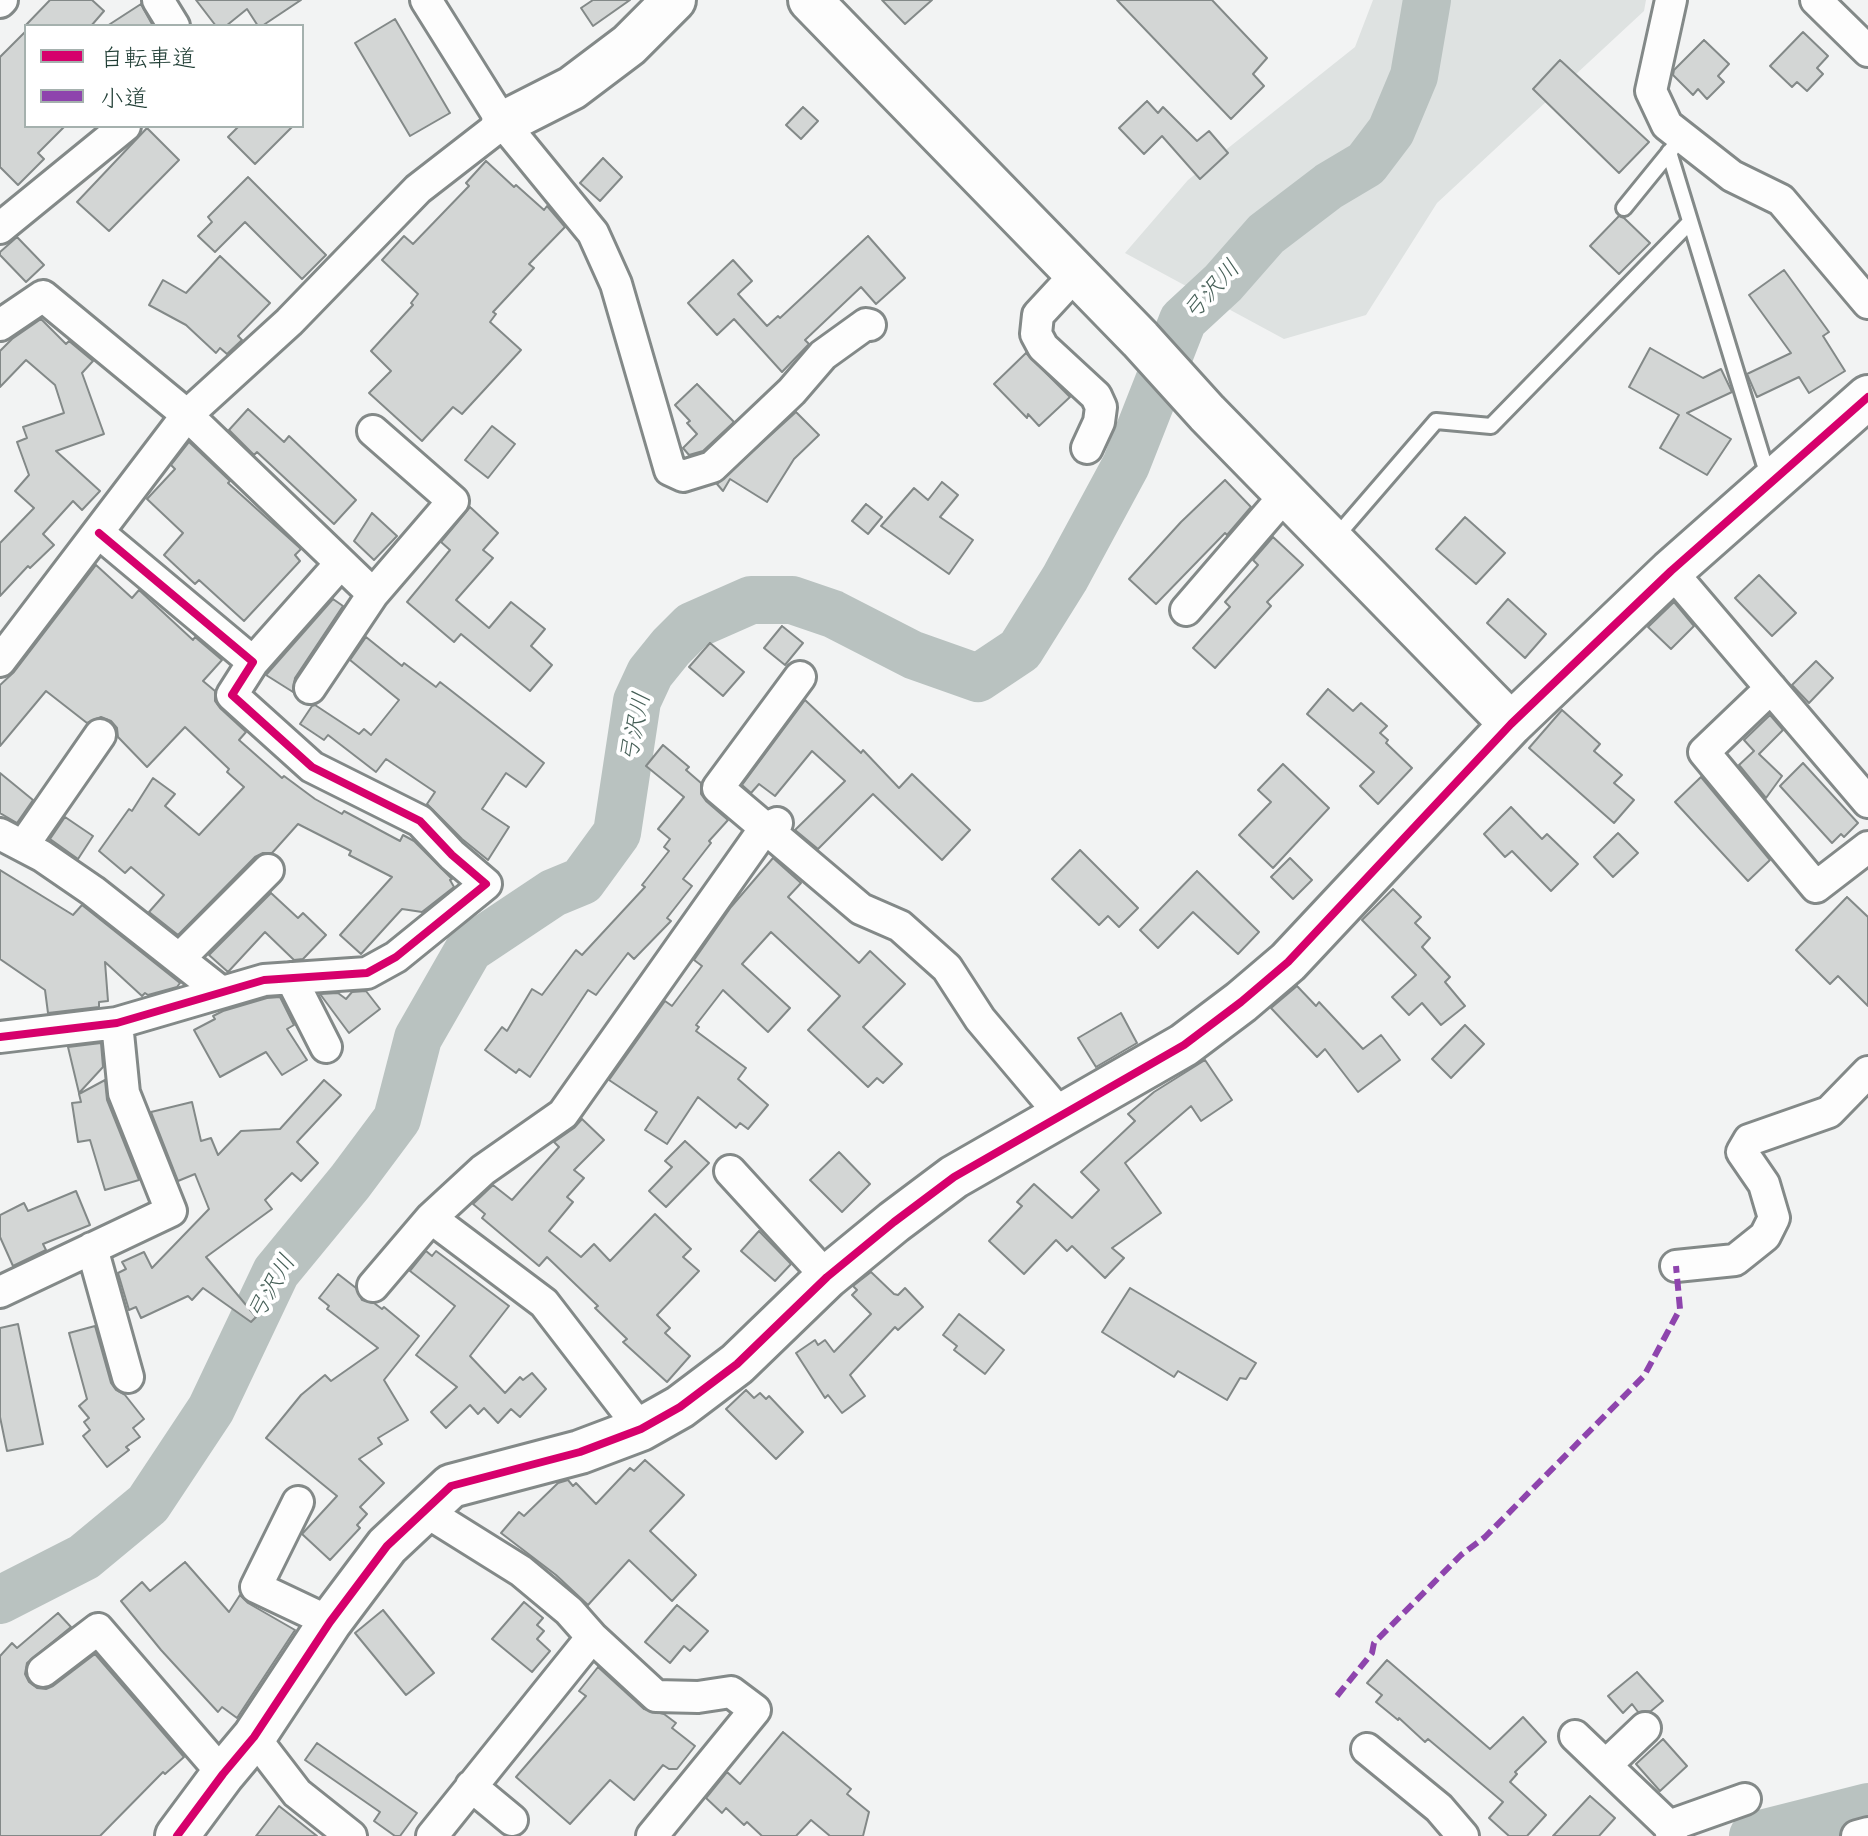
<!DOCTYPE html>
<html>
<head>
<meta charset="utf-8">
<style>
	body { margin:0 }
	#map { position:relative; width:1868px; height:1836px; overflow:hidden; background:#f2f3f3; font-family:"Shantell Sans","Klee One",sans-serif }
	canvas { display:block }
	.legend { position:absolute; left:24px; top:24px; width:280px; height:104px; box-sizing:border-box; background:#fff; border:2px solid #a5b1ae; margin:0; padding:10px 14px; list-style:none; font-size:24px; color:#1f3d34 }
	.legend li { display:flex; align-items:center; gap:16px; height:40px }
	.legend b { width:40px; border:2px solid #a5b1ae }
</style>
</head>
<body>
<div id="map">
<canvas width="1868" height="1836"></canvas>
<ul class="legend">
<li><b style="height:10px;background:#d6006c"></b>自転車道</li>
<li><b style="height:10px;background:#8e44ad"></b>小道</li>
</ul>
</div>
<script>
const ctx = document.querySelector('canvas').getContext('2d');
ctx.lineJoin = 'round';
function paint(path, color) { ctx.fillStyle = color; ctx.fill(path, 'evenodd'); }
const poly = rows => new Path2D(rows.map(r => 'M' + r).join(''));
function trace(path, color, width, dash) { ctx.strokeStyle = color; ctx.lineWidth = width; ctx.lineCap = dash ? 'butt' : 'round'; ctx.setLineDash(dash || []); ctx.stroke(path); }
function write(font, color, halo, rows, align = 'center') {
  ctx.font = font + ' "Shantell Sans","Klee One",sans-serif'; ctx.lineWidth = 8; ctx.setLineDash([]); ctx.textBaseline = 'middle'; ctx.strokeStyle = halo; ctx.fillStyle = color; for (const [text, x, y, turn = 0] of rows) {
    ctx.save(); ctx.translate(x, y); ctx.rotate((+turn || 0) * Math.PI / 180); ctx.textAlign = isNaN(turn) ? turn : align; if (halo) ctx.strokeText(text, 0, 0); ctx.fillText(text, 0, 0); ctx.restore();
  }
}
paint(poly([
	[1373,0,1646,0,1644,11,1437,203,1366,315,1284,339,1125,253,1188,180,1355,47]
]), '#dee2e1');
trace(poly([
	[0,1600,84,1557,148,1504,211,1409,276,1272,350,1182,397,1119,418,1038,469,949,553,893,582,881,617,833,637,701,650,673,671,647,692,626,751,600,792,600,833,614,913,655,978,678,1020,650,1065,578,1126,465,1183,320,1223,283,1266,234,1329,186,1366,164,1391,131,1414,76,1427,0],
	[1753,1836,1868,1807]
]), '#b9c2c0', 48);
const building = poly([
	[50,0,92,0,104,11,91,26,25,26,50,0],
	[196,0,301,0,262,26,258,26,247,9,226,26,216,26,196,0],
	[593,0,630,0,593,26,581,8,593,0],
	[882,0,932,0,905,24,882,0],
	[1117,0,1212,0,1267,58,1253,74,1264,86,1231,119,1117,0],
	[141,4,153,26,107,26,141,4],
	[395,19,450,113,410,136,355,43,395,19],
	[26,31,26,126,65,126,38,153,44,159,18,185,0,167,0,57,26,31],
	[1803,32,1828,56,1817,68,1823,74,1807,91,1797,82,1792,87,1770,66,1803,32],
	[1704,40,1729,64,1718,76,1724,82,1707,99,1698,89,1693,95,1673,75,1674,70,1704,40],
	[1560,60,1649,142,1619,173,1533,89,1560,60],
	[1147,101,1158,113,1163,107,1197,141,1209,131,1228,153,1200,179,1162,136,1144,154,1119,128,1147,101],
	[803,107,818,121,801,139,786,125,803,107],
	[239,126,293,126,255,164,228,137,239,126],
	[147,128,179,160,109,231,77,202,147,128],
	[603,158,622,177,600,201,580,183,603,158],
	[486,161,514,187,516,185,544,210,547,206,565,227,529,264,534,268,493,312,496,314,490,322,521,350,462,414,453,407,422,441,369,393,391,371,371,351,413,305,411,303,418,294,382,260,404,236,413,244,469,186,466,183,486,161],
	[248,177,326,255,302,279,245,222,215,252,198,236,212,222,208,217,248,177],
	[1619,216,1624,218,1650,243,1619,274,1590,246,1619,216],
	[868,236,905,278,876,304,861,287,805,340,809,344,782,372,734,319,717,335,688,303,733,260,752,281,738,294,767,326,778,316,780,318,868,236],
	[17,237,44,265,26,282,0,255,0,252,17,237],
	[220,256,270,303,238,336,242,340,227,354,220,348,216,353,186,325,149,305,163,280,186,293,220,256],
	[1784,270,1829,332,1823,336,1845,371,1809,393,1799,377,1757,397,1747,374,1791,353,1749,295,1784,270],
	[41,319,66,344,69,341,93,361,82,373,104,434,56,451,100,491,82,510,73,501,43,534,54,545,30,568,28,566,0,596,0,543,34,508,15,491,29,475,17,442,27,438,23,427,64,413,55,385,26,360,0,387,0,351,12,339,41,319],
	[1650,348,1703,378,1721,369,1732,392,1687,413,1731,439,1707,475,1660,448,1679,415,1629,387,1650,348],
	[1026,353,1070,397,1039,426,1028,414,1027,418,994,384,1026,353],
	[697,384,734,422,703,451,689,455,683,448,697,434,687,423,690,421,675,405,697,384],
	[248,409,284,442,289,436,356,500,334,524,257,452,254,455,229,430,248,409],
	[796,412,819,435,794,459,767,502,730,479,723,491,717,484,796,412],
	[492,426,515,444,488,478,465,460,492,426],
	[189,442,230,481,228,483,301,549,295,555,300,561,244,621,199,580,195,584,164,555,183,533,147,499,175,469,171,465,189,442],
	[1225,480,1251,507,1227,535,1225,533,1156,604,1129,579,1181,522,1225,480],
	[942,482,958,495,940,517,973,540,949,574,881,526,914,488,928,500,942,482],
	[866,504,882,517,868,534,852,521,866,504],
	[470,507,498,533,483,550,493,558,456,600,489,628,511,602,545,629,531,646,552,665,530,691,461,634,454,642,407,602,450,550,441,542,470,507],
	[372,513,397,536,374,560,354,541,372,513],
	[1465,517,1505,553,1476,584,1436,549,1465,517],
	[1273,537,1303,565,1267,602,1271,606,1215,668,1193,648,1230,607,1225,602,1258,565,1253,560,1273,537],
	[96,565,132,598,139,590,193,640,195,637,222,660,203,681,215,691,215,701,220,708,246,732,239,740,282,778,284,776,315,799,342,814,344,811,400,841,403,835,414,841,452,879,450,880,454,887,422,912,402,909,361,954,340,935,392,877,349,855,351,851,298,824,272,853,263,853,255,857,178,935,149,912,164,895,131,867,125,873,99,851,129,809,132,811,153,778,175,794,165,806,199,835,244,787,227,772,229,769,185,727,147,767,118,737,117,728,111,721,101,717,87,723,46,691,0,746,0,685,14,672,96,565],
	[1759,575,1796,613,1772,636,1735,598,1759,575],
	[333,599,343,606,295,678,293,692,266,675,333,599],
	[1508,599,1546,634,1525,658,1487,623,1508,599],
	[1674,602,1694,626,1671,649,1648,627,1674,602],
	[782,626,803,643,785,665,764,648,782,626],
	[366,637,402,666,404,663,436,687,440,682,544,763,526,787,506,773,482,809,509,827,488,860,462,839,427,804,435,792,386,759,376,772,328,735,324,740,300,724,312,706,315,705,359,734,364,729,371,735,399,700,350,660,366,637],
	[710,643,744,672,723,696,689,667,710,643],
	[1816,661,1833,678,1809,703,1792,685,1816,661],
	[1328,689,1353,711,1361,703,1387,726,1380,733,1388,740,1386,743,1412,768,1378,804,1360,786,1374,772,1307,714,1328,689],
	[805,700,861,753,863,750,899,788,912,774,970,830,942,860,873,794,818,849,795,830,845,781,812,751,775,796,759,784,751,793,742,785,805,700],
	[1562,710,1600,744,1594,751,1622,775,1614,783,1634,800,1614,823,1529,748,1562,710],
	[1770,715,1783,730,1759,754,1782,776,1766,798,1739,765,1754,751,1744,740,1770,715],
	[663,745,689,767,686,770,701,783,701,794,706,801,728,820,709,841,711,843,683,879,692,886,667,918,671,921,634,959,628,953,596,995,588,990,530,1077,519,1069,516,1073,485,1050,502,1027,507,1031,532,989,542,995,576,950,582,955,645,887,642,885,669,851,664,847,670,839,658,829,684,797,646,766,663,745],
	[1803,763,1858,823,1844,837,1841,834,1832,843,1780,786,1803,763],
	[1283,764,1329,808,1273,868,1239,835,1271,802,1258,790,1283,764],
	[0,773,33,800,17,823,0,813,0,773],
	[1701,777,1770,860,1748,881,1675,802,1701,777],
	[1511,807,1542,839,1547,834,1578,864,1551,891,1512,851,1505,857,1484,834,1511,807],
	[65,817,93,836,78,859,50,839,65,817],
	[1618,833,1638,853,1613,877,1594,857,1618,833],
	[1080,850,1138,908,1119,927,1108,916,1099,925,1052,879,1080,850],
	[773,858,801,883,788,897,859,963,870,951,905,984,863,1027,902,1064,883,1083,877,1078,868,1087,808,1030,840,996,771,932,742,964,790,1008,768,1032,723,990,696,1025,699,1027,696,1031,746,1068,738,1079,768,1105,748,1129,740,1123,736,1128,698,1097,667,1144,645,1130,657,1112,609,1080,665,1001,672,1006,702,966,694,960,731,907,773,858],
	[1290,858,1312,880,1293,899,1271,877,1290,858],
	[0,870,73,915,82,905,180,983,177,987,148,995,145,993,142,996,105,962,108,1001,99,1002,99,1007,48,1013,45,990,0,959,0,870],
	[1197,871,1259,932,1238,954,1193,912,1158,948,1140,930,1197,871],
	[1393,889,1421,917,1415,923,1430,938,1422,947,1450,977,1445,982,1465,1006,1441,1025,1422,1003,1409,1015,1392,997,1416,975,1362,920,1393,889],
	[271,893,298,918,303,913,326,935,303,959,294,960,265,932,228,972,209,955,271,893],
	[1847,897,1868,917,1868,1006,1838,976,1830,984,1796,950,1847,897],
	[1297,986,1316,1006,1319,1002,1363,1049,1381,1035,1400,1060,1358,1092,1325,1049,1317,1057,1271,1008,1297,986],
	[366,991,380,1009,349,1033,320,994,338,993,346,999,352,992,366,991],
	[280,997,294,1025,287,1029,307,1060,282,1075,266,1052,220,1077,194,1030,215,1019,213,1016,223,1011,267,998,280,997],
	[1121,1013,1137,1043,1096,1067,1078,1038,1121,1013],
	[1465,1025,1484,1044,1451,1078,1432,1059,1465,1025],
	[101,1043,103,1067,79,1093,68,1047,101,1043],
	[1205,1060,1232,1100,1201,1121,1191,1106,1125,1163,1161,1213,1112,1248,1124,1258,1105,1278,1072,1246,1067,1251,1056,1240,1024,1274,989,1241,1022,1206,1017,1202,1034,1184,1072,1218,1099,1190,1081,1172,1135,1121,1128,1114,1154,1092,1205,1060],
	[105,1080,107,1100,139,1180,105,1190,90,1140,78,1142,72,1103,81,1102,79,1094,105,1080],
	[324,1080,341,1095,297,1142,318,1163,301,1181,292,1173,265,1200,272,1209,206,1257,256,1317,251,1322,203,1288,192,1300,188,1296,141,1318,136,1307,129,1310,118,1273,126,1269,122,1262,144,1252,152,1268,209,1209,195,1174,178,1181,151,1112,192,1102,201,1141,211,1138,218,1155,241,1131,280,1129,324,1080],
	[582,1119,604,1140,574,1170,584,1178,567,1197,573,1202,549,1231,581,1257,594,1244,610,1261,655,1214,691,1249,683,1257,699,1271,657,1315,670,1328,665,1333,690,1356,667,1382,623,1342,627,1339,595,1308,598,1306,547,1257,539,1266,482,1218,485,1214,473,1204,493,1185,512,1200,559,1147,554,1142,574,1128,582,1119],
	[685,1141,709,1163,666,1207,649,1191,672,1167,665,1161,685,1141],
	[839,1152,870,1184,842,1212,810,1180,839,1152],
	[76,1191,90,1225,43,1244,46,1250,13,1266,0,1237,0,1215,24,1203,28,1211,76,1191],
	[759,1231,791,1264,775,1281,741,1251,759,1231],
	[426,1251,432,1256,436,1251,509,1306,470,1356,505,1393,520,1377,523,1380,532,1373,546,1389,520,1417,511,1409,498,1423,484,1408,478,1414,470,1405,446,1428,431,1412,457,1387,416,1355,455,1306,410,1271,426,1251],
	[871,1272,894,1294,898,1295,905,1288,923,1307,898,1330,895,1327,850,1375,865,1396,842,1413,828,1395,825,1398,796,1353,815,1340,818,1345,825,1340,834,1352,871,1314,852,1295,857,1290,853,1286,871,1272],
	[338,1274,356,1288,362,1300,374,1303,382,1309,384,1307,419,1336,384,1380,408,1420,378,1438,382,1444,359,1459,384,1483,360,1507,367,1514,357,1525,360,1528,330,1560,302,1534,337,1496,266,1438,301,1395,325,1375,331,1381,378,1348,327,1309,329,1306,319,1298,338,1274],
	[1130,1288,1256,1363,1246,1379,1240,1378,1227,1400,1178,1371,1174,1377,1102,1332,1130,1288],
	[959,1314,1004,1350,985,1374,954,1350,957,1346,943,1335,959,1314],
	[18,1324,43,1444,7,1451,0,1417,0,1328,18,1324],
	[95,1326,111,1383,116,1390,125,1395,144,1419,133,1428,140,1437,126,1447,129,1450,107,1467,83,1436,90,1430,84,1422,89,1418,79,1406,87,1399,69,1333,95,1326],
	[746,1390,754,1398,760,1393,766,1399,769,1396,803,1432,776,1459,726,1409,746,1390],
	[645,1460,684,1495,650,1531,696,1575,672,1601,629,1560,588,1605,556,1575,501,1533,519,1512,524,1516,558,1483,568,1480,573,1486,576,1483,596,1504,630,1468,634,1471,645,1460],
	[185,1562,229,1612,240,1595,248,1603,295,1630,237,1718,222,1707,218,1712,161,1650,121,1601,142,1582,150,1591,185,1562],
	[524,1602,543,1618,537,1625,544,1631,537,1639,550,1651,532,1672,492,1639,524,1602],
	[677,1605,708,1631,690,1651,684,1646,670,1663,645,1642,677,1605],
	[383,1610,434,1673,406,1695,355,1633,383,1610],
	[58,1613,71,1627,27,1663,25,1674,29,1682,37,1688,46,1689,53,1686,95,1654,184,1757,165,1774,163,1772,100,1836,0,1836,0,1656,12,1643,17,1648,58,1613],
	[1387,1660,1490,1749,1523,1717,1546,1742,1515,1772,1517,1774,1510,1782,1546,1815,1527,1836,1509,1836,1489,1818,1503,1802,1428,1739,1425,1742,1399,1718,1398,1720,1376,1702,1382,1695,1367,1683,1387,1660],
	[598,1667,644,1709,664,1714,676,1723,672,1728,695,1746,677,1769,669,1769,663,1765,634,1800,610,1780,570,1824,516,1777,586,1696,579,1691,598,1667],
	[1637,1672,1663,1701,1651,1711,1638,1712,1632,1704,1623,1713,1608,1696,1637,1672],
	[783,1732,851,1789,847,1794,869,1812,863,1836,830,1836,811,1820,796,1836,762,1836,747,1822,744,1825,726,1808,722,1813,706,1798,727,1772,740,1784,783,1732],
	[1663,1739,1687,1766,1660,1791,1636,1764,1663,1739],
	[317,1743,417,1813,400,1836,395,1836,374,1821,380,1812,305,1760,317,1743],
	[1590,1796,1615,1818,1599,1836,1553,1836,1590,1796],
	[279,1806,317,1836,256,1836,279,1806]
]);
paint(building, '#d3d6d5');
trace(building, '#838988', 2);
const lane = poly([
	[1669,152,1764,463,1773,474],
	[1624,208,1672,149],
	[1335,538,1436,421,1491,426,1690,222]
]);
const street = poly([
	[158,0,174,26],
	[426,0,503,123,593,233,616,284,670,470,683,476,712,467,792,391,823,355,866,324,870,325],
	[1671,0,1651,91,1667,125,1732,176,1781,200,1868,303],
	[1816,0,1868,51],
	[0,2,2,0],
	[0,228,125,126],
	[1075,275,1038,315,1036,334,1043,347,1096,396,1101,407,1099,422,1087,448],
	[0,325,43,296,187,415,373,594],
	[1671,571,1868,802],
	[1186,610,1286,494],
	[0,661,187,415,289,322,418,189,503,123],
	[253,662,340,564],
	[800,677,718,788,861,909,900,926,947,968,980,1019,1061,1115],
	[310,688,373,594,453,501,373,431],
	[1771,688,1704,752,1816,887,1868,847],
	[0,834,42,856,93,891,221,992],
	[23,846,100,735],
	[179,959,268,870],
	[291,978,326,1047],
	[0,1037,117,1023,264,980,367,973,396,957,486,884,452,855,420,821,312,767,232,695,253,662,99,533],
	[730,1171,827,1277],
	[431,1218,544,1303,641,1429],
	[92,1248,128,1377],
	[1676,1266,1735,1260,1765,1236,1774,1218,1764,1184,1742,1152,1749,1140,1829,1112,1868,1072],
	[373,1286,431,1218,483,1170,563,1114,765,828,777,823],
	[0,1292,171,1211,124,1093,117,1023],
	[298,1502,256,1587,330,1622],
	[425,1511,521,1571,569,1611,592,1637,656,1696,698,1697,731,1692,755,1710,652,1836],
	[43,1671,98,1629,223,1774],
	[1575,1736,1669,1826,1672,1836],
	[254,1737,297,1793,351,1836],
	[1367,1749,1439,1808,1463,1836],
	[1606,1765,1645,1728],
	[471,1786,512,1820],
	[1669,1826,1745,1799],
	[432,1836,592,1637],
	[1857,1836,1868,1833]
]);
const secondary = poly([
	[810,0,1140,339,1207,413,1511,724],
	[503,123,572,88,629,45,674,0],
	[177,1836,223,1774,254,1737,330,1622,387,1546,451,1486,580,1452,641,1429,680,1407,737,1364,827,1277,894,1222,954,1177,1184,1045,1241,1002,1288,962,1511,724,1671,571,1868,397]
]);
trace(lane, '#838988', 20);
trace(street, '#838988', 36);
trace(secondary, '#838988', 48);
trace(lane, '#fdfdfd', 14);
trace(street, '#fdfdfd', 30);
trace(secondary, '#fdfdfd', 42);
trace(poly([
	[1337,1696,1372,1653,1374,1643,1461,1555,1485,1537,1644,1376,1680,1309,1676,1266]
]), '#8e44ad', 6, [12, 6]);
trace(poly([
	[0,1037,117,1023,264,980,367,973,396,957,486,884,452,855,420,821,312,767,232,695,253,662,99,533],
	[177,1836,223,1774,254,1737,330,1622,387,1546,451,1486,580,1452,641,1429,680,1407,737,1364,827,1277,894,1222,954,1177,1184,1045,1241,1002,1288,962,1511,724,1671,571,1868,397]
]), '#d6006c', 8);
write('italic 24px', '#465f57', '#fff', [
	["弓沢川",1212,291,-48],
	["弓沢川",636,728,-78],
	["弓沢川",272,1288,-60]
]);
</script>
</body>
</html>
